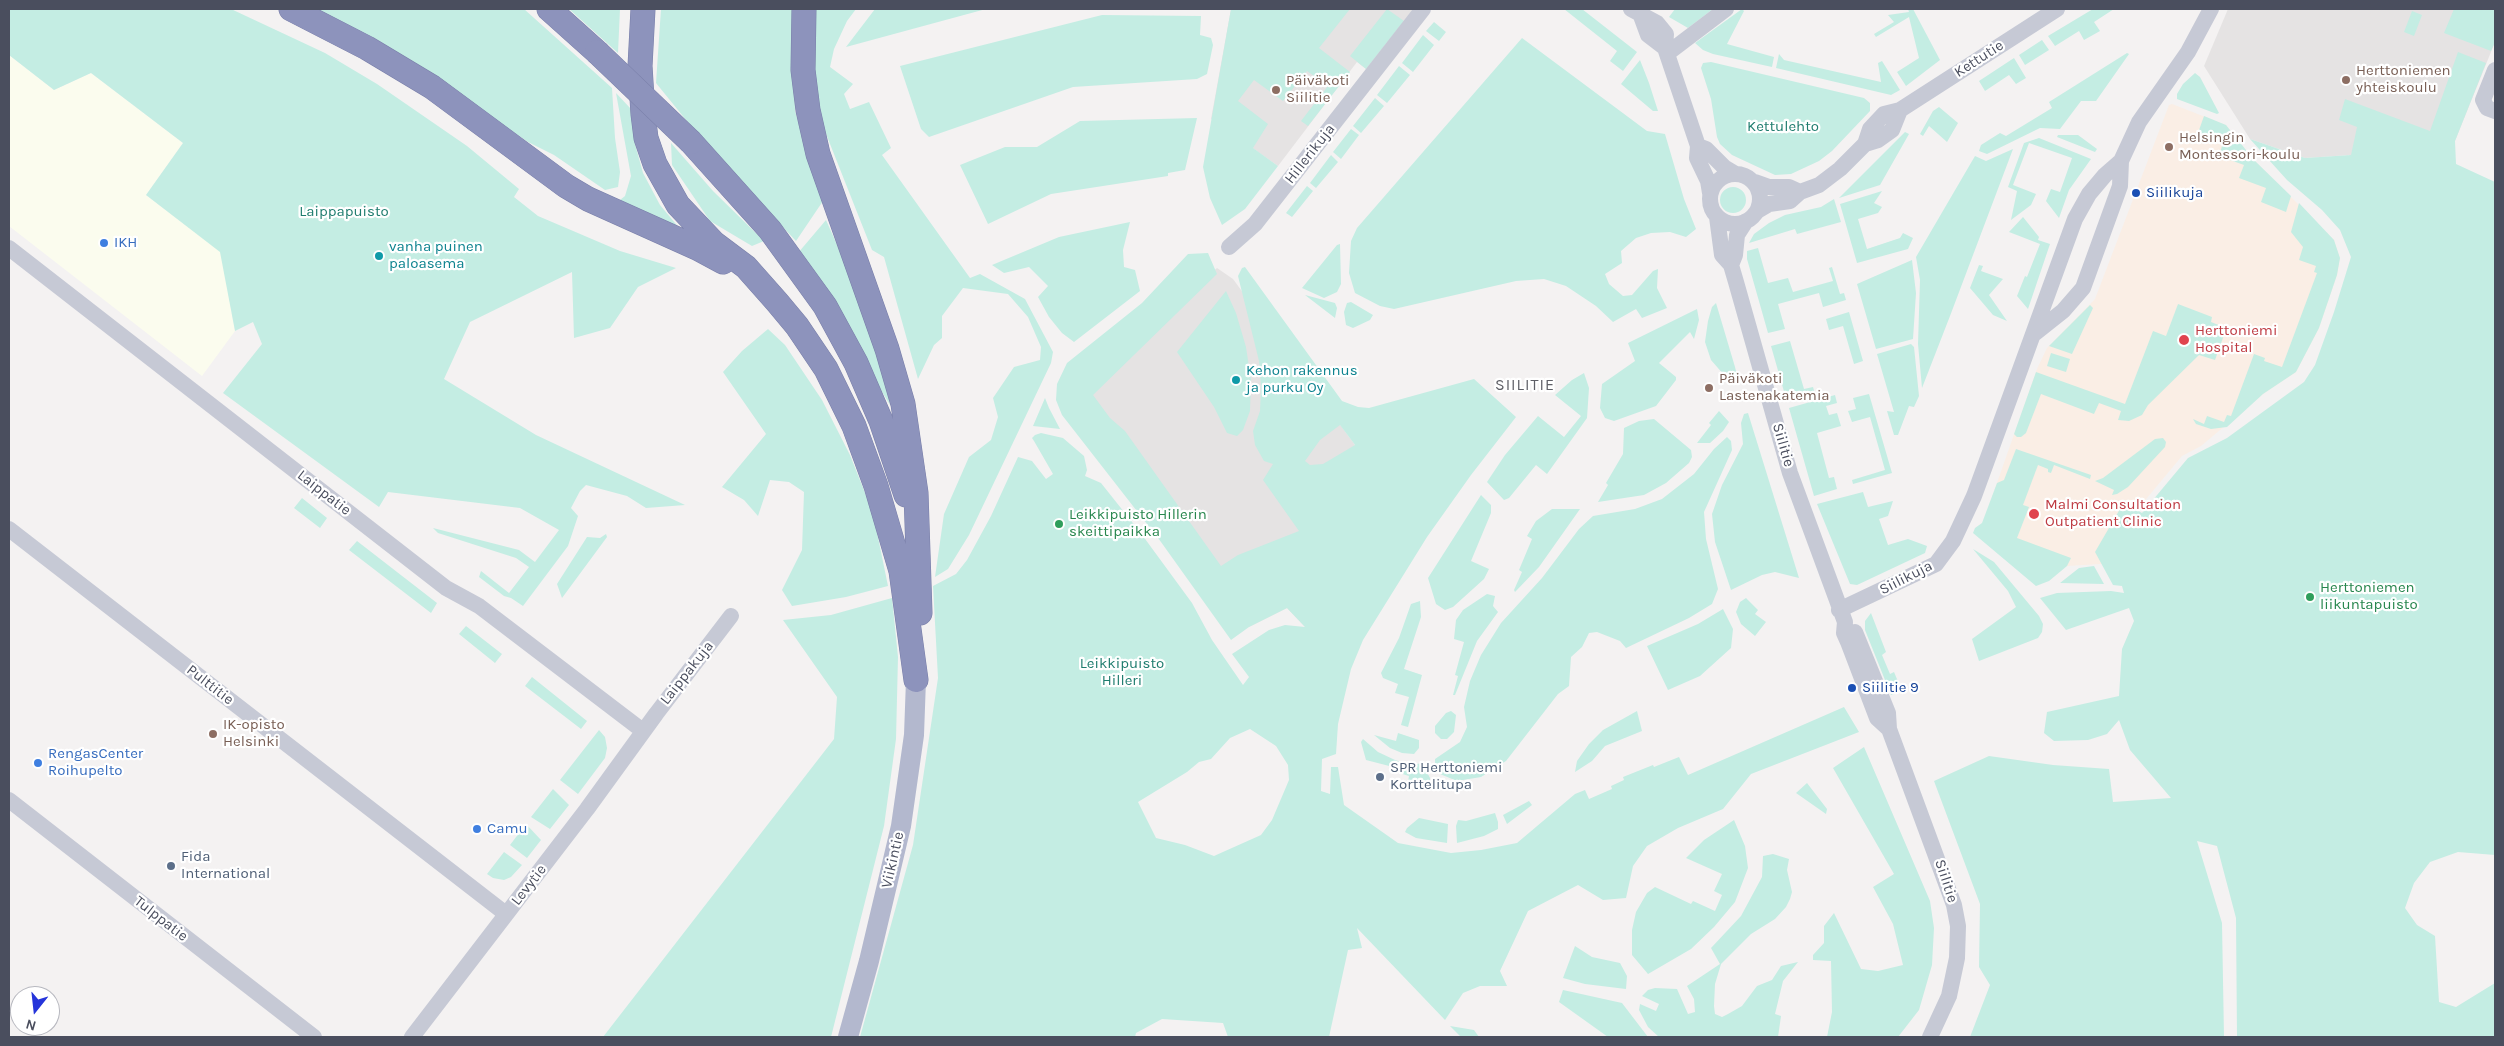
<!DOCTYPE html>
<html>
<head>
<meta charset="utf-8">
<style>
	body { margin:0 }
	#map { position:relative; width:2504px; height:1046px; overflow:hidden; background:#f4f2f2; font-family:Karla,sans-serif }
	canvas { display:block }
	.frame { position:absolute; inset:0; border:10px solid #4a4e5e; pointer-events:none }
	.north { position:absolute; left:10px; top:986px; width:50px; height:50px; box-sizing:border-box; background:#fff; border:1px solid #b7b8bf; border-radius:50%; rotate:196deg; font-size:14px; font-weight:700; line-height:20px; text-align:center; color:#4a4e5e }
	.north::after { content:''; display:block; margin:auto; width:18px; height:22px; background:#2635da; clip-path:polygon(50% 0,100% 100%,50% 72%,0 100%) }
</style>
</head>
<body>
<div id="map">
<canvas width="2504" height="1046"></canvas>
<div class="frame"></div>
<div class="north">N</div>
</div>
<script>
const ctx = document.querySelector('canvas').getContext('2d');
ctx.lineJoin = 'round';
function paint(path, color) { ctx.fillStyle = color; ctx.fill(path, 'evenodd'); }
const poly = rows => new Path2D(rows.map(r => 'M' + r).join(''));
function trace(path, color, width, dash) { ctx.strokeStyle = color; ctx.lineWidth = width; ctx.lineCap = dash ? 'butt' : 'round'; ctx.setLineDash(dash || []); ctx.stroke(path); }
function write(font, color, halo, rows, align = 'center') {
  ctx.font = font + ' Karla,sans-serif'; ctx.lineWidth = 4.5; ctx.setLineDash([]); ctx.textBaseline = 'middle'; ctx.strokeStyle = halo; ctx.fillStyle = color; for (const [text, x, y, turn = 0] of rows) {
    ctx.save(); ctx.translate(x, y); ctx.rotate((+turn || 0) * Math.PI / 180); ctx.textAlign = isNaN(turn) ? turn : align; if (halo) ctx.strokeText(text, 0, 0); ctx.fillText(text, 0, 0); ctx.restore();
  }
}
paint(poly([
	[9,55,54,90,91,73,183,143,146,195,221,252,235,331,202,376,9,226]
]), '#fbfcee');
paint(poly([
	[1231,9,1413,9,1366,69,1357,62,1278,166,1211,119],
	[2228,9,2486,9,2495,42,2455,141,2351,155,2305,158,2250,139,2204,66],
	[1217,268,1233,279,1355,445,1306,628,1287,608,1249,627,1072,392]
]), '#e5e3e3');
paint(poly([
	[2172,104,2226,125,2254,160,2334,240,2340,258,2337,275,2319,328,2296,372,2263,394,2201,446,2182,456,2137,510,2114,569,2101,564,2067,566,1979,534,2037,369,2047,348,2095,299,2169,105]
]), '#faeee5');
paint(poly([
	[9,9,231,9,325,53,377,84,467,146,519,189,514,197,538,216,620,251,676,268,638,287,610,328,574,338,572,272,470,322,444,379,536,435,685,505,646,508,627,496,586,485,580,491,571,508,578,516,568,546,523,606,511,598,504,596,479,577,481,571,509,593,529,567,516,558,438,533,433,528,519,550,535,562,559,530,520,508,388,492,379,507,223,393,262,344,253,322,235,331,220,252,146,195,183,143,91,73,54,90,9,55],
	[315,9,524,9,612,88,615,138,620,172,618,187,605,190,554,155,528,142,376,39],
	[569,9,620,9,618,53],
	[661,9,793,9,795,111,823,201,796,241,712,152,656,83],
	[810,9,856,9,847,21,834,49,830,67,853,84,844,94,850,109,869,102,891,148,882,155,970,278,980,274,1025,299,1053,352,1051,363,969,535,948,569,935,577,944,514,969,457,991,440,998,417,993,398,1014,367,1040,360,1041,347,1028,317,1008,294,963,288,942,316,942,338,934,345,918,379,884,257,872,250,813,101],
	[875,9,986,9,846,47],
	[1231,9,1350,9,1319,48,1350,72,1308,126,1301,121,1328,86,1307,71,1283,101,1254,80,1238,101,1268,124,1253,148,1278,166,1245,209,1222,225,1210,198,1203,167],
	[1387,9,1404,21,1366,69,1350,56],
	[1564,9,1582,9,1637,52,1623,71,1610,61,1617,51],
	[1675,9,1713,9,1688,28,1669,17],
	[1742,9,1744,11,1727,44,1774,57,1772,67,1713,54,1703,50,1695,43],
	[1908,9,1913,9,1940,60,1906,86,1897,72,1919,58,1909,17,1876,37,1874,34,1894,22,1888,15,1909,12],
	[2093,9,2114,9,2094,22,2100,31,2084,40,2079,31,2055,46,2048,36],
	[2454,9,2495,9,2495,42,2491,51,2444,33],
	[2412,11,2422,15,2414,36,2404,32],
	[1102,15,1201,16,1200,35,1211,38,1213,45,1207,74,1197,79,1073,87,929,137,921,129,900,66],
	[1434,22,1446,32,1439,41,1426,31],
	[1423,35,1434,45,1413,72,1402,63],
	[1522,38,1647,131,1665,134,1684,199,1696,229,1686,237,1670,232,1651,233,1636,238,1621,251,1622,263,1605,274,1609,284,1623,296,1632,295,1653,271,1658,269,1657,288,1667,308,1642,318,1636,309,1613,322,1596,306,1566,286,1544,279,1516,281,1394,309,1380,306,1355,293,1349,273,1351,241,1357,228],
	[2042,40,2049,50,2025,65,2019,55],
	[2458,52,2486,63,2455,141,2456,164,2495,182,2495,855,2458,852,2430,862,2414,883,2405,908,2417,925,2435,936,2439,1002,2456,1007,2495,983,2495,1037,2237,1037,2236,918,2217,846,2197,841,2222,923,2224,1037,1970,1037,1990,985,1979,967,1980,904,1934,781,1989,756,2053,765,2109,769,2113,802,2171,798,2130,750,2119,720,2107,734,2088,740,2054,741,2044,733,2047,712,2119,696,2122,649,2134,621,2129,608,2066,630,2040,598,2057,593,2111,591,2124,593,2122,586,2113,585,2095,552,2120,509,2137,510,2142,513,2188,458,2227,438,2304,382,2315,365,2334,312,2351,257,2340,230,2322,210,2287,180,2250,139,2305,158,2351,155,2357,127,2339,120,2345,99,2430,131],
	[2127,53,2129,54,2096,101,2081,101,2060,129,2040,128,1987,154,1979,151,1981,145,2000,133,2006,136,2052,108,2049,102],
	[1779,54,1784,60,1881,82,1878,63,1882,61,1900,90,1891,95,1776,68],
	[2014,58,2026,78,2016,84,2009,75,1985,91,1979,81],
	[1640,60,1649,83,1658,111,1653,111,1621,84],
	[1711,62,1864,98,1870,103,1870,111,1832,151,1819,161,1791,174,1775,175,1732,155,1720,144,1717,137,1711,99,1701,68,1703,63],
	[1399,66,1410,75,1387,103,1377,95],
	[2195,73,2200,77,2219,113,2217,114,2177,99,2177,94,2183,84],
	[616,93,631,109,635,144,643,173,660,205,685,235,615,204,625,196,631,176],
	[1375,98,1384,106,1361,133,1353,126],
	[1939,107,1958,123,1947,142,1929,126,1923,136,1920,134,1933,111],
	[2204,116,2226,125,2254,160,2291,196,2286,212,2261,202,2266,188,2239,178,2244,165,2219,156,2223,143,2198,133],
	[1197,118,1185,170,1168,173,1168,176,1051,194,988,224,960,165,1005,147,1037,147,1080,121],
	[1351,129,1359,135,1341,159,1333,152],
	[1905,132,1909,134,1880,185,1839,198],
	[2058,135,2078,135,2097,149,2095,152,2057,137],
	[2039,138,2091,159,2069,190,2059,218,2046,201,2051,189,2060,192,2072,158,2029,143,2013,185,2036,194,2031,205,2011,220,2017,191,2008,187,2024,143],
	[671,143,713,191,764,241,752,246,710,221,672,165],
	[2013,149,1950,316,1922,388,1918,344,1920,280,1916,257,1975,156,1986,161],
	[1331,155,1338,162,1316,188,1310,183],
	[1307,186,1313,191,1292,217,1286,213],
	'1720 200a13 13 0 1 1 26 0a13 13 0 1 1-26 0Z',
	[1882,191,1874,203,1882,207,1878,213,1858,219,1867,249,1900,238,1903,233,1913,238,1908,249,1857,263,1840,204],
	[1834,199,1841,222,1797,234,1795,229,1749,243,1754,234,1769,223,1785,215,1821,207],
	[2299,203,2334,240,2340,258,2337,275,2319,328,2296,372,2263,394,2227,427,2211,429,2196,424,2193,419,2204,424,2207,416,2224,422,2227,415,2231,416,2254,354,2265,358,2264,361,2282,367,2317,273,2314,272,2316,266,2299,260,2303,247,2291,232],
	[2023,217,2039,237,2038,240,2050,244,2028,309,2017,296,2025,276,2027,277,2040,244,2009,232],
	[826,220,859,294,885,370,890,405,798,253],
	[1130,222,1123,250,1124,267,1135,270,1140,291,1074,342,1062,333,1049,317,1038,297,1048,286,1029,267,1004,273,992,265,1059,237],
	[1340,244,1341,284,1337,292,1324,298,1302,288,1337,245],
	[1758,248,1768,283,1788,278,1793,292,1833,281,1829,268,1832,267,1840,294,1844,293,1846,300,1823,307,1819,293,1778,304,1785,329,1768,333,1747,259,1747,251],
	[1208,253,1217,274,1093,395,1110,418,1125,431,1221,566,1238,555,1299,531,1263,480,1273,464,1264,461,1255,445,1253,431,1260,411,1261,387,1259,361,1238,276,1242,268,1245,267,1342,401,1358,407,1369,408,1474,379,1516,417,1471,475,1427,537,1363,640,1351,669,1338,724,1336,754,1322,759,1321,791,1330,794,1331,767,1338,767,1344,805,1398,843,1451,853,1481,850,1517,843,1575,794,1585,790,1589,799,1612,789,1611,786,1624,780,1623,777,1653,765,1654,767,1679,757,1688,775,1844,707,1859,732,1751,774,1723,809,1678,828,1647,846,1633,866,1626,898,1603,900,1578,885,1528,911,1500,971,1507,986,1480,986,1463,993,1445,1020,1357,928,1362,948,1348,950,1329,1037,1228,1037,1223,1023,1162,1019,1136,1033,1135,1037,860,1037,913,845,938,678,933,586,956,574,967,560,991,516,1018,457,1032,461,1046,479,1053,474,1034,441,1032,438,1035,435,1041,433,1063,438,1084,456,1087,470,1085,476,1101,483,1140,532,1192,603,1212,640,1243,685,1249,677,1232,654,1269,630,1285,625,1305,627,1287,608,1249,627,1231,640,1161,542,1062,415,1056,400,1057,384,1067,363,1142,303,1188,254],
	[1340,425,1355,445,1323,464,1310,465,1305,461,1320,440],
	[1250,729,1276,746,1288,765,1289,780,1272,820,1261,835,1214,856,1185,845,1156,838,1138,802,1187,772,1199,762,1211,759,1230,738],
	[1912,260,1916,293,1913,339,1876,349,1857,284],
	[1979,265,1983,266,1981,271,2003,279,1989,295,2007,321,1993,315,1970,288],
	[1226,291,1236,313,1246,347,1251,380,1250,411,1243,430,1237,436,1227,433,1214,407,1177,352],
	[1305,295,1335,303,1337,308,1335,318],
	[1351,302,1373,315,1370,320,1353,328,1346,325,1344,312,1347,303],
	[1716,303,1735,367,1738,379,1724,375,1711,360,1705,342,1708,321,1712,307],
	[2178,304,2212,317,2211,322,2221,326,2228,324,2215,360,2199,355,2148,405,2142,415,2129,421,2118,420,2121,411,2099,403,2094,414,2041,394,2026,433,2021,437,2017,437,2014,434,2036,372,2125,404,2153,331,2166,336],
	[2090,305,2093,308,2072,354,2049,346],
	[1697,309,1699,320,1694,339,1690,332,1659,363,1676,377,1676,380,1656,406,1614,421,1605,418,1600,408,1602,384,1635,361,1628,343],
	[1849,312,1863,361,1854,364,1843,326,1829,330,1826,319],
	[768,329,785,345,822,400,850,455,873,513,888,586,846,597,792,606,782,590,802,550,804,492,789,482,770,480,758,516,744,500,722,487,766,434,723,372,742,351],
	[1790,341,1804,389,1813,387,1815,394,1787,402,1771,346],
	[1911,344,1914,347,1919,396,1914,407,1909,406,1898,435,1894,435,1887,411,1894,412,1877,354],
	[2051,353,2070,359,2066,372,2047,366],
	[1584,373,1589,388,1587,418,1547,474,1536,465,1509,498,1504,500,1487,482,1505,455,1538,416,1564,437,1581,416,1555,395,1572,380],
	[1869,394,1892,473,1853,484,1852,480,1885,470,1870,417,1852,422,1848,411,1856,409,1853,398],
	[1835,395,1837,403,1826,406,1829,415,1837,413,1841,426,1817,433,1829,478,1834,477,1837,489,1814,496,1789,408],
	[1045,398,1049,408,1060,429,1033,426],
	[1719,411,1729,422,1723,431,1710,443,1697,443,1711,425,1709,423],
	[1748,413,1799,578,1775,572,1762,575,1731,590,1715,542,1712,514,1722,485,1743,444,1741,423,1744,414],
	[1654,419,1691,450,1692,457,1689,463,1666,483,1644,495,1598,502,1608,485,1606,483,1623,454,1624,428,1639,421],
	[1727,437,1731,441,1732,450,1704,512,1706,539,1718,589,1712,604,1689,618,1626,648,1620,641,1597,632,1589,633,1582,647,1571,657,1569,686,1558,694,1506,761,1481,777,1457,781,1440,774,1435,763,1435,759,1460,742,1467,727,1464,707,1470,681,1481,655,1501,623,1542,578,1579,529,1593,516,1635,509,1662,499,1694,474,1714,449],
	[2163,438,2166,442,2165,447,2128,487,2117,494,2112,495,2114,490,2095,481,2103,478,2155,439],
	[2016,449,2091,475,2090,479,2054,465,2051,473,2048,472,2048,469,2038,465,2023,505,2029,507,2017,538,2071,558,2067,566,2049,581,2036,586,1973,533,1975,528,1982,523,1997,483,2004,480],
	[1863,492,1868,507,1893,501,1888,516,1879,519,1888,545,1908,539,1927,546,1925,553,1857,585,1850,584,1817,504],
	[1481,495,1491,505,1491,513,1471,561,1489,569,1484,579,1453,607,1445,610,1436,604,1428,578],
	[302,498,327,518,320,528,294,508],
	[1552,509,1580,509,1539,567,1515,592,1514,590,1522,572,1519,570,1532,539,1527,536,1536,521],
	[606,534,607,537,562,598,557,584,587,537,600,538],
	[357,541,437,603,431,613,349,550],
	[1973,549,1994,562,2039,616,2043,624,2042,632,2038,638,1979,661,1972,639,2016,607,2008,591],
	[2094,566,2104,584,2060,583,2079,568],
	[1487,594,1495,596,1493,606,1498,612,1477,641,1455,695,1453,695,1458,676,1455,675,1464,642,1454,639,1456,620,1463,610],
	[892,598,898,657,896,739,884,826,831,1037,603,1037,834,739,837,697,783,620,831,615],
	[1746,598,1758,610,1755,614,1766,622,1755,636,1741,624,1736,612,1740,602],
	[1420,601,1421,617,1404,669,1422,675,1408,727,1401,725,1409,697,1395,693,1398,684,1383,678,1381,673,1399,638,1411,604],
	[1723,609,1733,629,1731,648,1700,676,1668,690,1647,646,1698,624],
	[1871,613,1886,652,1882,655,1890,674,1894,672,1902,691,1891,695,1865,630,1865,621],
	[466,626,502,654,495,663,459,634],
	[532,677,587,721,581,729,525,686],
	[1451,711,1456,715,1454,732,1447,739,1441,739,1435,733,1435,726,1446,713],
	[1637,711,1642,731,1605,746,1592,761,1575,772,1577,761,1589,744,1603,730],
	[599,730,605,737,607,748,605,758,578,794,560,780],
	[1398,733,1419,740,1419,748,1414,754,1402,753,1390,748,1374,735,1396,741],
	[1363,739,1378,752,1395,760,1412,765,1422,763,1430,778,1430,784,1424,788,1408,782,1409,776,1396,772,1397,768,1366,760,1361,742],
	[1864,747,1930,901,1934,928,1932,965,1919,1010,1898,1037,1827,1037,1832,1012,1831,961,1813,960,1813,955,1824,943,1824,926,1834,913,1861,969,1878,971,1903,965,1893,924,1873,887,1894,874,1833,768],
	[1807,783,1827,809,1826,814,1796,793],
	[553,789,569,805,550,829,531,817],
	[1529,801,1532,805,1507,824,1503,815],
	[1495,813,1498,822,1498,829,1484,836,1457,843,1456,826,1458,820,1466,821],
	[1419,818,1448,824,1447,843,1416,838,1405,832,1407,828],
	[1734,820,1745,846,1748,868,1735,902,1714,927,1691,949,1648,974,1632,955,1632,930,1636,912,1647,893,1655,887,1691,904,1693,901,1715,911,1722,895,1714,891,1722,874,1686,858,1704,840],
	[526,824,541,840,527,858,510,845],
	[504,852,522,865,511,877,504,880,493,878,487,874],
	[1773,854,1789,859,1787,870,1792,892,1790,899,1786,907,1775,919,1751,934,1721,964,1715,984,1714,1006,1715,1014,1722,1017,1728,1014,1742,1006,1757,986,1772,980,1781,966,1798,962,1783,981,1775,1014,1781,1016,1778,1037,1659,1037,1648,1027,1639,1010,1640,1004,1656,1011,1659,1004,1642,996,1648,990,1655,988,1677,989,1688,1014,1695,1012,1694,999,1687,986,1720,964,1711,948,1741,916,1762,877,1763,856],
	[1575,946,1592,957,1620,963,1627,976,1626,989,1585,984,1563,978],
	[1563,990,1622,1003,1648,1037,1608,1037,1559,1002],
	[1450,1026,1474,1030,1479,1037,1461,1037]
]), '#c4ede3');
const highway = poly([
	[291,9,367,48,432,87,566,186,588,199,697,248,723,262],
	[549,9,597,52],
	[643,9,640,66,643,114,646,138,655,164,678,205,714,243,746,267,777,302,797,326,826,369,854,426,876,486,901,571,916,680],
	[804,9,803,70,808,110,818,154,887,349,903,404,916,493,920,613],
	[691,142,770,230,825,306,856,363,881,421,906,495]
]);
trace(highway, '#787ea8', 25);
trace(poly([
	[1631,9,1657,23,1666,34,1665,48,1698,146,1697,158,1708,181,1710,193],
	[1641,16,1648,35,1665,48],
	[1668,53,1726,9],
	[2495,70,2483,100,2487,108,2495,111],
	[1865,144,1878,140,1892,130,1900,110],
	[1698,146,1706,149,1724,167,1734,173],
	'1710 199a25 25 0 1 1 50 0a25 25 0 1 1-50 0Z',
	[1755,182,1769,187,1789,187,1800,192],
	[1757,211,1769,204,1790,201,1800,192,1819,185,1840,169,1865,144,1870,129,1884,114,1900,110,2057,9],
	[1717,217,1722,255,1731,265,1736,282,1790,473,1845,622,1844,633,1848,642,1877,718,1889,729],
	[1229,247,1255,224,1423,9],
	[9,248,446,588,479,606,643,731],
	[1731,265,1735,255,1737,235,1746,221],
	[2034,334,2063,311,2083,288,2120,186,2121,161],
	[9,529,506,914],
	[1839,610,1936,564,1953,541,1974,496,2075,219,2089,194,2105,175,2121,161,2139,122,2188,52,2211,9],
	[1855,632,1888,713,1889,729,1954,905,1958,926,1957,958,1949,996,1930,1037],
	[9,800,314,1037],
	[412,1037,587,809,656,714,731,616]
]), '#c6c9d5', 16);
trace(poly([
	[848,1037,869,961,901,826,914,735,916,680]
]), '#b3b8ce', 20);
trace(highway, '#8d93bc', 24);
const highwayBridge = poly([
	[597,52,691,142]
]);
trace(highwayBridge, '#787ea8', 25, []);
trace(highwayBridge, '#8d93bc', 24);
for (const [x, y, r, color] of [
	[2346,80,5,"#8d6e63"],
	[1276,90,5,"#8d6e63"],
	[2169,147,5,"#8d6e63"],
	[2136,193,5,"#1a4fb4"],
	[104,243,5,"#3f7fe0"],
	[379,256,5,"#0f9aa8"],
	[2184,340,6,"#e0444e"],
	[1236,380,5,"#0f9aa8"],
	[1709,388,5,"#8d6e63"],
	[2034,514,6,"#e0444e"],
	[1059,524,5,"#2e9e5b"],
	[2310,597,5,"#2e9e5b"],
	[1852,688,5,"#1a4fb4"],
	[213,734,5,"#8d6e63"],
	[38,763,5,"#3f7fe0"],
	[1380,777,5,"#5c6f8a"],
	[477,829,5,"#3f7fe0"],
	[171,866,5,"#5c6f8a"]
]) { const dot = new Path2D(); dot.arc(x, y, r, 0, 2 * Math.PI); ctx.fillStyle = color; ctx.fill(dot); trace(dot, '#fff', 2); }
write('15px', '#4a4e5e', '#fff', [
	["Kettutie",1979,59,-33],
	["Hillerikuja",1310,154,-52],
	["Siilitie",1783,445,74],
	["Laippatie",324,493,38],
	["Siilikuja",1906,578,-27],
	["Laippakuja",687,673,-52],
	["Pulttitie",210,685,38],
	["Viikintie",893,860,-77],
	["Siilitie",1946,881,72],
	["Levytie",529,885,-52],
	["Tulppatie",161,919,38]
]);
write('15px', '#785e54', '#fff', [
	["Herttoniemen",2356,71],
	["yhteiskoulu",2356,88],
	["Päiväkoti",1286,81],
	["Siilitie",1286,98],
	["Helsingin",2179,138],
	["Montessori-koulu",2179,155],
	["Päiväkoti",1719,379],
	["Lastenakatemia",1719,396],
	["IK-opisto",223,725],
	["Helsinki",223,742]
], 'left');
write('15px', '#1e7c6e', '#fff', [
	["Kettulehto",1783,127],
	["Laippapuisto",344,212],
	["Leikkipuisto",1122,664],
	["Hilleri",1122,681]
]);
write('15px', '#164399', '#fff', [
	["Siilikuja",2146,193],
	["Siilitie 9",1862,688]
], 'left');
write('15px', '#366cbe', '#fff', [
	["IKH",114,243],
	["RengasCenter",48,754],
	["Roihupelto",48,771],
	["Camu",487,829]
], 'left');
write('15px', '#0d838f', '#fff', [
	["vanha puinen",389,247],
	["paloasema",389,264],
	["Kehon rakennus",1246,371],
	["ja purku Oy",1246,388]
], 'left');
write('15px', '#be3a42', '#fff', [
	["Herttoniemi",2195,331],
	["Hospital",2195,348],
	["Malmi Consultation",2045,505],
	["Outpatient Clinic",2045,522]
], 'left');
write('15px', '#27864d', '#fff', [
	["Leikkipuisto Hillerin",1069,515],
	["skeittipaikka",1069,532],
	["Herttoniemen",2320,588],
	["liikuntapuisto",2320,605]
], 'left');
write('15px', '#4e5e75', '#fff', [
	["SPR Herttoniemi",1390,768],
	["Korttelitupa",1390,785],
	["Fida",181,857],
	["International",181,874]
], 'left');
ctx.letterSpacing = '1px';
write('16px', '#5e5f66', '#fff', [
	["SIILITIE",1525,385]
]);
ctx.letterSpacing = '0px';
</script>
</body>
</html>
